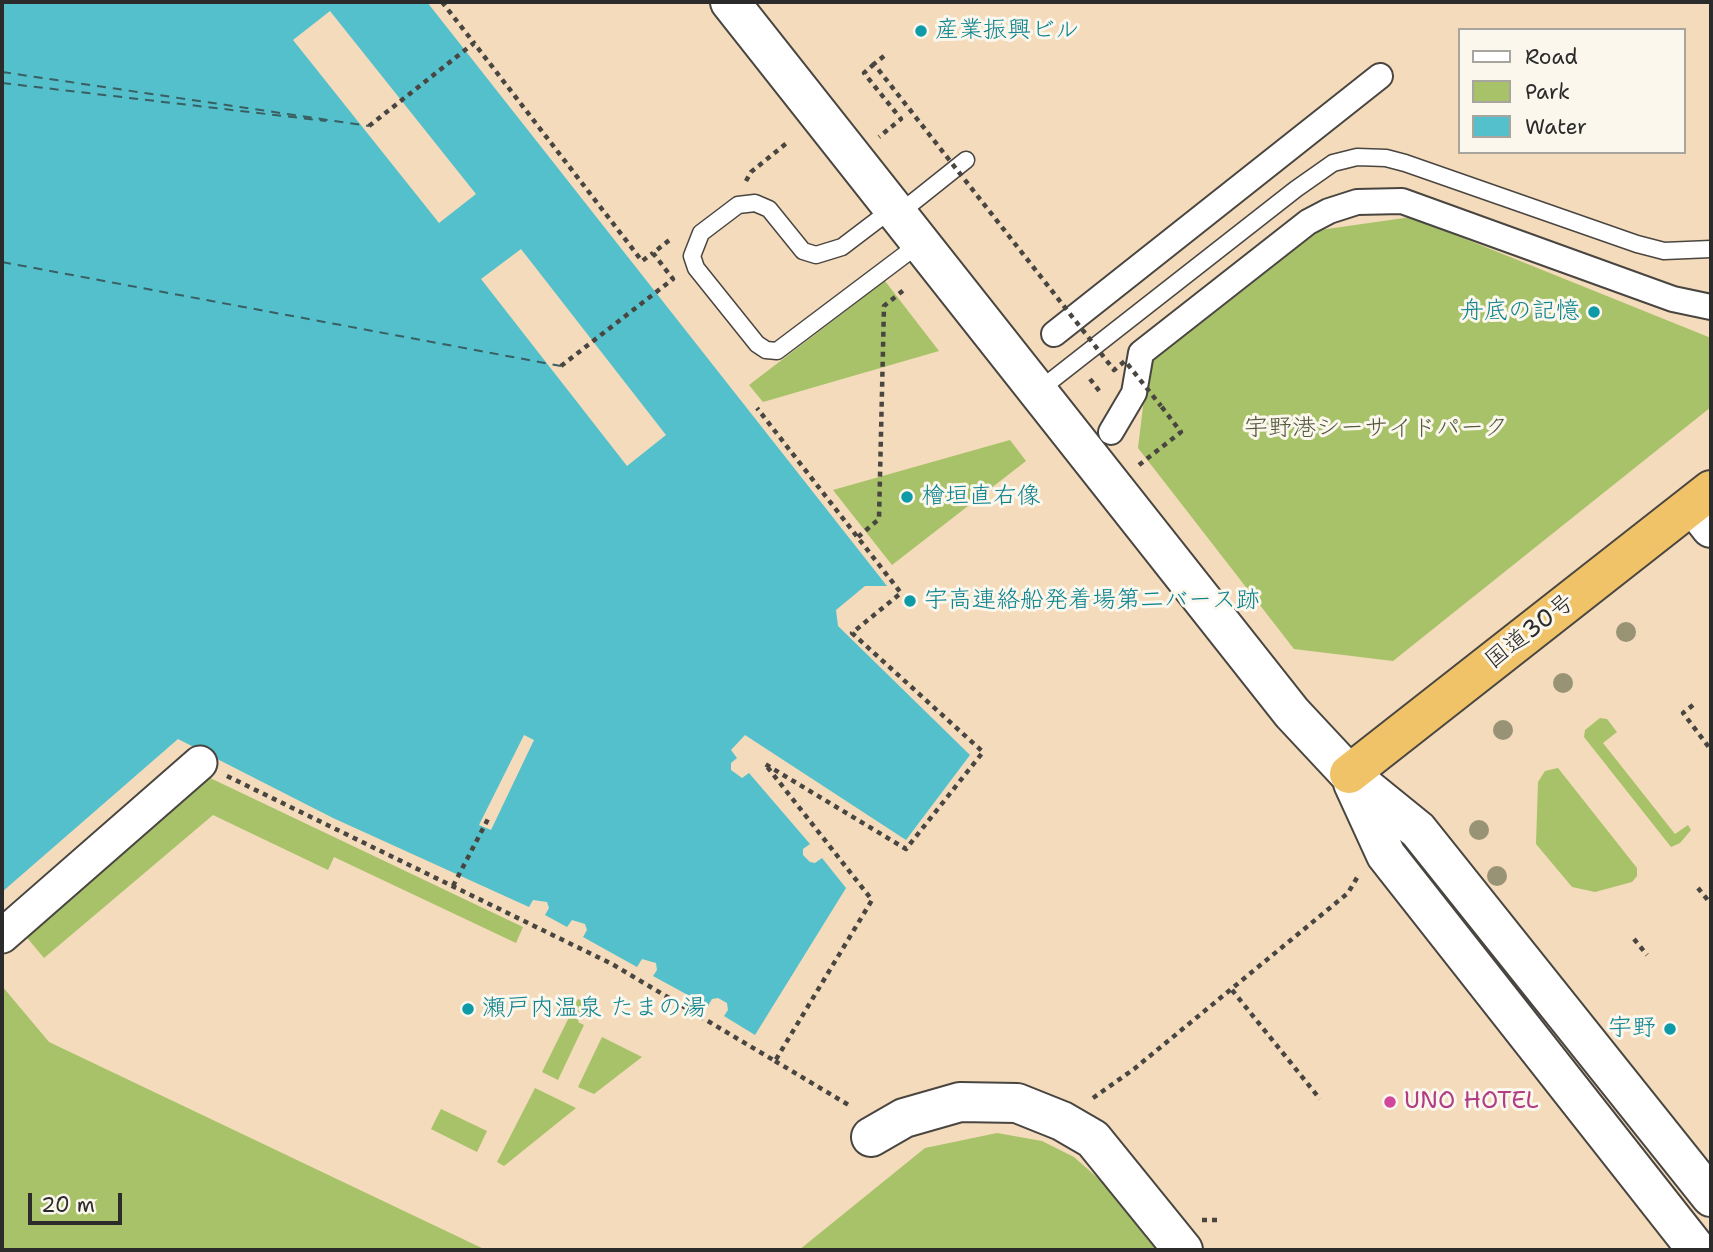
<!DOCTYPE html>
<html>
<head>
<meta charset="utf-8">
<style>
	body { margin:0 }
	#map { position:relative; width:1713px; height:1252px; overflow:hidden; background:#f3dbbb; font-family:"Shantell Sans",sans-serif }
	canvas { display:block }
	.frame { position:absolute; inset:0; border:4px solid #2b2b2b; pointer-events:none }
	.legend { position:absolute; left:1458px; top:28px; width:228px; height:126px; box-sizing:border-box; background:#fbf7ec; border:2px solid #a8a59f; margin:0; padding:9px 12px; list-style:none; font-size:21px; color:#2b2b2b }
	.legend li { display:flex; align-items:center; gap:14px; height:35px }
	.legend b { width:35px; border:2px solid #a8a59f }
	.scale { position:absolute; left:28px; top:1193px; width:94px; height:32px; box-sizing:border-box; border:4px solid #2b2b2b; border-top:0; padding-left:9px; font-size:21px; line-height:24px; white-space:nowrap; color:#2b2b2b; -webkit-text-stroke:5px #fbf7ec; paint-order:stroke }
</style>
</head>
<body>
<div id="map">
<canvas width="1713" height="1252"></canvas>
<div class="frame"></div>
<ul class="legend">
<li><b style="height:9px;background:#fff"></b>Road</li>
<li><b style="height:19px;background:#a7c268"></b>Park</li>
<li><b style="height:19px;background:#53c0cb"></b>Water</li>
</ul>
<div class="scale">20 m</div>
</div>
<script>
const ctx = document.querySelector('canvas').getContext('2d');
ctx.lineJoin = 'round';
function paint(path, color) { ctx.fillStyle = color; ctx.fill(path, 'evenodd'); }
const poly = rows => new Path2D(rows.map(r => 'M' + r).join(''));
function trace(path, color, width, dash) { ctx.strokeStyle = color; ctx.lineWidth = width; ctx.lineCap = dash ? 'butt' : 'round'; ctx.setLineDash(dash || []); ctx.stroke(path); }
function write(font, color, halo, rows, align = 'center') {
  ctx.font = font + ' "Shantell Sans","Klee One",sans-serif'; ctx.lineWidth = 6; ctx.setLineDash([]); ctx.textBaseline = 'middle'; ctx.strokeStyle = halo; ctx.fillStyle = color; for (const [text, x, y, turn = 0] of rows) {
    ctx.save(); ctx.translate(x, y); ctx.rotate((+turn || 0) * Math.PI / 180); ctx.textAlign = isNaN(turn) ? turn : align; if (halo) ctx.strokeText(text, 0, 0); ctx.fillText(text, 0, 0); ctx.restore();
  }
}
paint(poly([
	[1411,217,1711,338,1711,407,1393,661,1294,649,1138,448,1148,365,1320,230],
	[885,281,939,351,763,402,749,385],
	[1010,440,1026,461,892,565,833,490],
	[1600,718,1607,719,1617,732,1603,743,1675,834,1688,825,1691,830,1680,843,1671,847,1584,737,1585,730],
	[1558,768,1637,868,1637,876,1632,882,1595,892,1572,887,1536,844,1538,782,1545,771],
	[208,777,523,927,516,943,334,857,328,870,213,815,44,958,23,933],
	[2,986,49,1042,486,1250,2,1250],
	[578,999,587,1003,578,1022,584,1025,558,1080,542,1072],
	[602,1037,642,1057,594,1094,578,1087],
	[535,1088,576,1108,504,1166,497,1162],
	[441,1109,487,1131,477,1152,431,1129],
	[997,1133,1042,1141,1074,1157,1100,1180,1156,1250,799,1250,925,1148]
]), '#a7c268');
paint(poly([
	[2,2,427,2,887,586,865,586,836,610,838,626,970,755,906,840,745,735,731,750,737,758,731,763,731,770,742,778,749,773,810,844,803,849,803,855,810,862,815,863,822,858,846,888,755,1035,724,1016,728,1010,727,1003,718,998,712,999,708,1006,653,976,657,970,656,963,642,959,637,967,583,937,587,930,585,924,572,920,567,927,545,915,549,908,547,902,533,900,529,907,333,818,178,739,2,892]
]), '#53c0cb');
paint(poly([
	[330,11,476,194,439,223,293,40],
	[521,249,666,435,627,466,481,279],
	[524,735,534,740,491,830,479,825]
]), '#f3dbbb');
trace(poly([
	[2,72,369,126],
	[2,83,326,121],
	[2,262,561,366]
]), '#395f63', 2, [9, 7]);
const service = poly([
	[892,209,842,247,816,255,803,251,769,209,755,203,738,205,701,233,692,256,696,268,757,344,766,350,777,351,919,244],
	[897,215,966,160],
	[1038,391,1296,189,1333,163,1357,157,1386,158,1405,163,1637,244,1664,251,1711,249]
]);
const pedestrian = poly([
	[1054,334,1380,76],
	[1111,432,1134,393,1141,353,1308,222,1329,211,1357,202,1402,201,1673,299,1711,307]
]);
const minor = poly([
	[2,936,200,763]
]);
const tertiary = poly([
	[730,2,1292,713,1349,774,1418,830,1711,1197],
	[1693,505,1711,528],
	[1353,783,1386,855,1697,1250],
	[871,1137,904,1118,960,1102,1017,1103,1062,1121,1093,1139,1183,1250]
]);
const trunk = poly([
	[1349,774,1711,490]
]);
trace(service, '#494541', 19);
trace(pedestrian, '#494541', 28);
trace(minor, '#494541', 37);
trace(tertiary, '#494541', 42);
trace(trunk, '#494541', 42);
trace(poly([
	[442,2,474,43],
	[874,64,864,73,901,119,879,137],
	[369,126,474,43,642,261,653,253],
	[746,181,751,172,788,142],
	[561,366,673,279,653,253,672,238],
	[1090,379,1100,392],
	[1139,465,1181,432,1161,406],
	[858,537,879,519,884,306,905,289],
	[1693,705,1683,713,1711,750],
	[227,776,612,964,775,1061,872,900,765,764,906,849,983,752,852,633,901,593,757,408],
	[453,886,488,819],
	[1698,888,1711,904],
	[1634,939,1647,955],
	[1232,990,1320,1099],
	[775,1061,852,1107],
	[1093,1098,1134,1069,1348,893,1358,876],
	[1202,1220,1222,1220]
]), '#494541', 4.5, [5, 5]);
trace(service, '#fff', 16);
trace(pedestrian, '#fff', 24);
trace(minor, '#fff', 33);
trace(tertiary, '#fff', 38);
trace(trunk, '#f1c369', 38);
trace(poly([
	[884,56,874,64,1114,370,1125,361,1161,406]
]), '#494541', 4.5, [5, 5]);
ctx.fillStyle = '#999376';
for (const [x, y] of [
	[1626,632],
	[1563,683],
	[1503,730],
	[1479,830],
	[1497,876]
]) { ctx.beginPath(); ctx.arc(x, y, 10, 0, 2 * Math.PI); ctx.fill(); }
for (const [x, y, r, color] of [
	[921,31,7,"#0f9aa8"],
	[1594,312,7,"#0f9aa8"],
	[907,497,7,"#0f9aa8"],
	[910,601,7,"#0f9aa8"],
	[468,1009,7,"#0f9aa8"],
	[1670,1029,7,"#0f9aa8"],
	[1390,1102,7,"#d1479c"]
]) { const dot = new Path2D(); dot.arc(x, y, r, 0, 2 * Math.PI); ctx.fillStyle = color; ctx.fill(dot); trace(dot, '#fbf7ec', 2.5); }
write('24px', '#0d838f', '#fbf7ec', [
	["産業振興ビル",935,31],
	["舟底の記憶",1580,312,"right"],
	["檜垣直右像",921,497],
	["宇高連絡船発着場第二バース跡",924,601],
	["瀬戸内温泉 たまの湯",482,1009],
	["宇野",1656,1029,"right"]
], 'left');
write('24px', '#50583d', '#fbf7ec', [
	["宇野港シーサイドパーク",1376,429]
]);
write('24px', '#2b2b2b', '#fbf7ec', [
	["国道30号",1530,632,-38]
]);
write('24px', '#b23c85', '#fbf7ec', [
	["UNO HOTEL",1404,1102]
], 'left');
</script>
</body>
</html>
